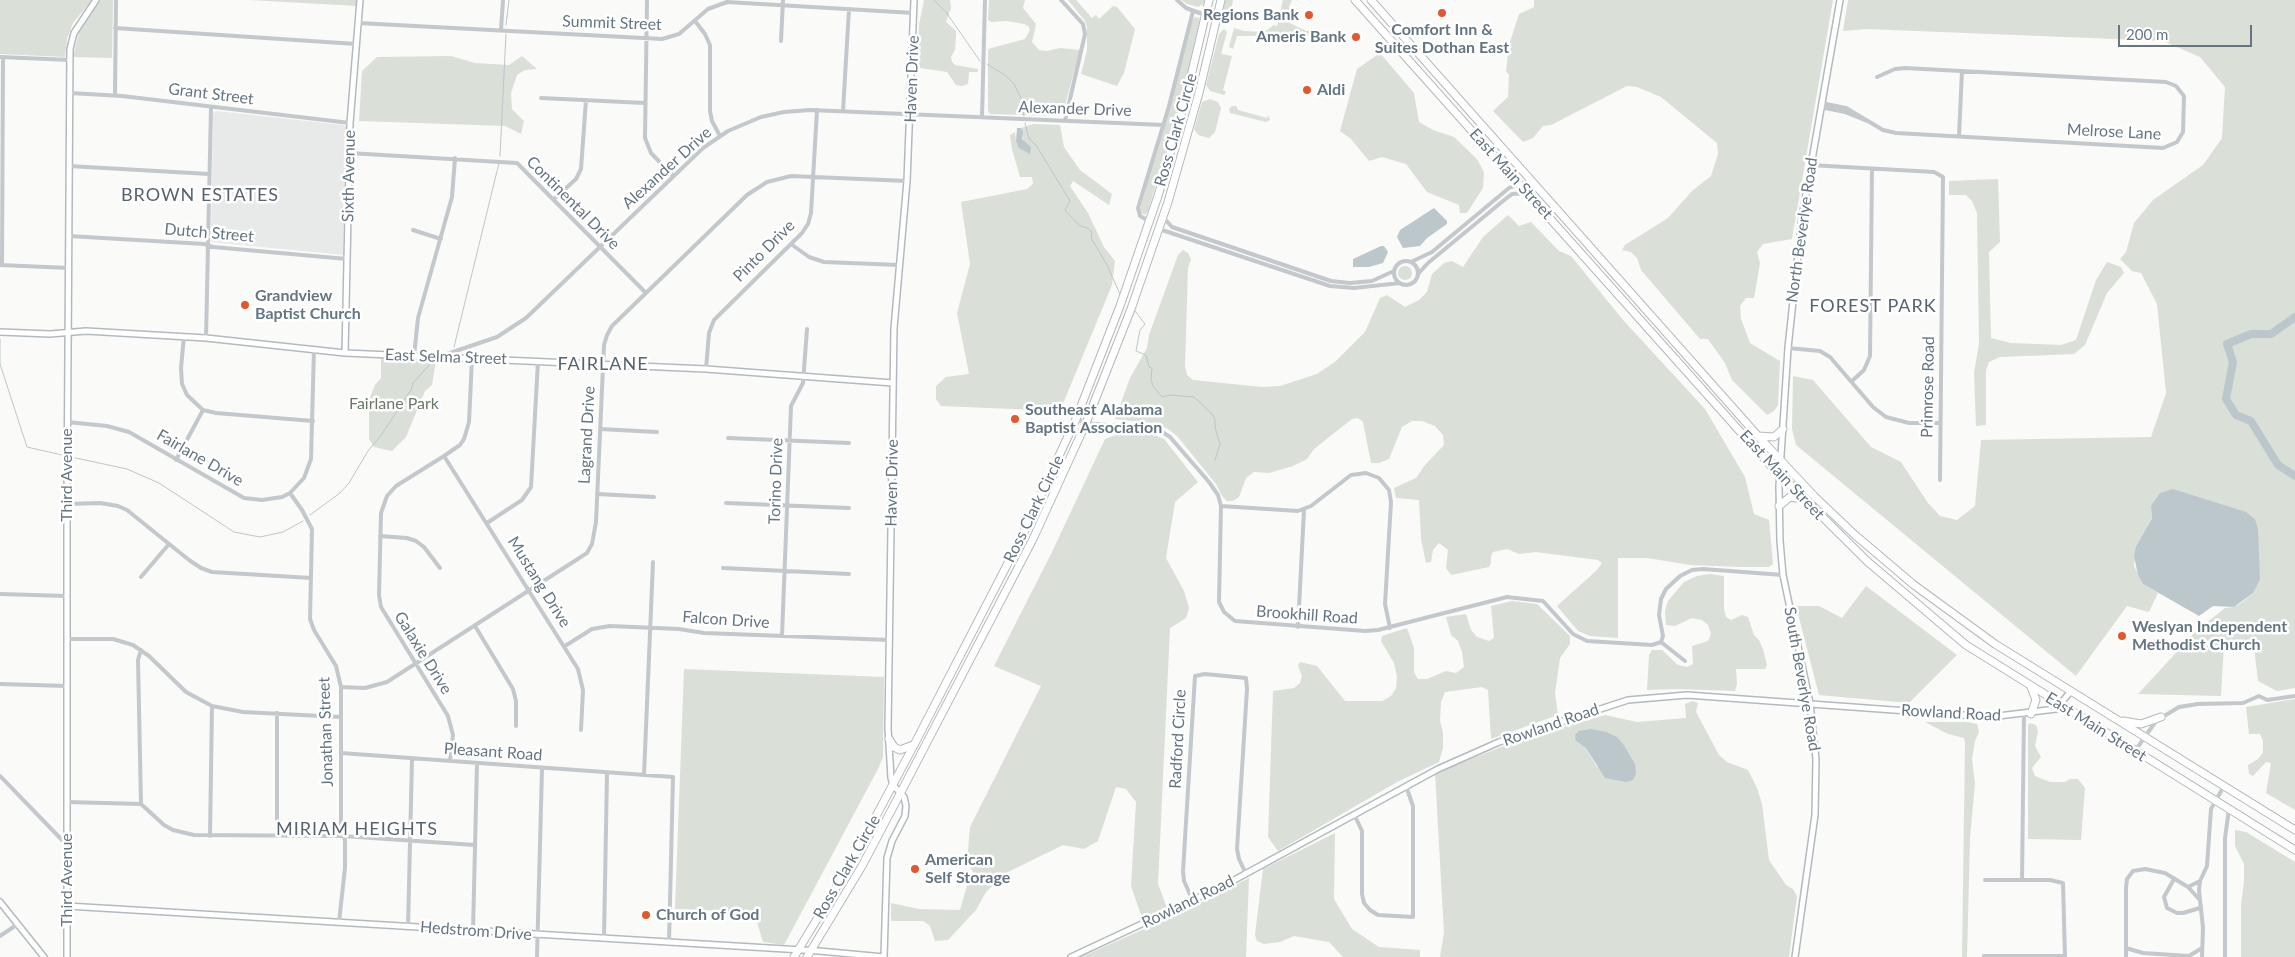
<!DOCTYPE html>
<html>
<head>
<meta charset="utf-8">
<style>
	body { margin:0 }
	#map { position:relative; width:2295px; height:957px; overflow:hidden; background:#fafaf8; font-family:Lato,sans-serif }
	canvas { display:block }
	.scale { position:absolute; left:2118px; top:25px; width:134px; height:22px; box-sizing:border-box; border:2px solid #657683; border-top:0; padding-left:6px; font-size:15px; line-height:18px; white-space:nowrap; color:#657683; -webkit-text-stroke:4px #fff; paint-order:stroke }
</style>
</head>
<body>
<div id="map">
<canvas width="2295" height="957"></canvas>
<div class="scale">200 m</div>
</div>
<script>
const ctx = document.querySelector('canvas').getContext('2d');
ctx.lineJoin = 'round';
function paint(path, color) { ctx.fillStyle = color; ctx.fill(path, 'evenodd'); }
const poly = rows => new Path2D(rows.map(r => 'M' + r).join(''));
function trace(path, color, width, dash) { ctx.strokeStyle = color; ctx.lineWidth = width; ctx.lineCap = dash ? 'butt' : 'round'; ctx.setLineDash(dash || []); ctx.stroke(path); }
function write(font, color, halo, rows, align = 'center') {
  ctx.font = font + ' Lato,sans-serif'; ctx.lineWidth = 5; ctx.setLineDash([]); ctx.textBaseline = 'middle'; ctx.strokeStyle = halo; ctx.fillStyle = color; for (const [text, x, y, turn = 0] of rows) {
    ctx.save(); ctx.translate(x, y); ctx.rotate((+turn || 0) * Math.PI / 180); ctx.textAlign = isNaN(turn) ? turn : align; if (halo) ctx.strokeText(text, 0, 0); ctx.fillText(text, 0, 0); ctx.restore();
  }
}
paint(poly([
	[217,111,343,125,346,127,343,255,211,242,213,113]
]), '#e8e9e9');
paint(poly([
	[0,0,92,0,73,23,67,39,65,57,0,54],
	[101,0,113,0,112,58,73,57,79,32,86,19],
	[249,0,357,0,357,6],
	[924,0,950,0,951,8,946,22,956,31,956,36,955,50,951,57,952,62,955,65,978,69,978,72,969,72,968,84,962,86,956,85,947,72,920,68,918,63,919,25],
	[989,0,1025,0,1023,8,1036,24,1032,42,1039,50,1047,51,1060,48,1080,50,1063,113,1057,116,990,114,988,111,988,49,1025,39,1030,30,1028,26,1024,24,1007,21,991,22,988,20],
	[1068,0,1076,0,1092,18,1096,15,1099,19,1113,6,1117,7,1135,29,1124,73,1117,86,1081,74,1087,50,1087,27,1085,21],
	[1181,0,1205,0,1203,4,1198,7,1187,4],
	[1225,0,1233,0,1230,15,1227,17,1223,12],
	[1283,0,1292,0,1289,7,1290,23,1306,31,1319,30,1321,33,1319,35,1237,36,1233,49,1229,47,1234,28,1244,31,1264,32,1274,25,1277,26],
	[1534,0,1833,0,1792,239,1763,244,1757,252,1760,263,1754,298,1746,298,1740,306,1741,319,1750,343,1780,361,1778,405,1774,411,1767,415,1732,380,1725,363,1708,339,1700,339,1641,270,1637,258,1631,252,1622,250,1625,245,1668,218,1692,191,1711,176,1718,154,1717,143,1661,97,1637,87,1627,86,1551,125,1543,126,1533,138,1523,142,1493,111,1508,97,1509,75,1506,71,1509,45,1519,14,1534,7],
	[1848,0,2295,0,2295,688,2277,691,2258,681,2254,647,2248,642,2237,640,2224,643,2221,696,2138,694,2196,631,2225,608,2234,607,2241,603,2253,593,2260,580,2151,506,2152,517,2136,546,2134,566,2143,584,2158,593,2149,612,2127,606,2076,676,1796,445,1792,429,1793,376,1813,380,1871,447,1901,462,1928,503,1940,516,1957,520,1975,506,1981,440,2151,437,2166,393,2157,304,2141,273,2132,271,2120,259,2126,252,2134,223,2153,200,2203,165,2222,138,2225,87,2200,57,2163,41,1867,29,1843,31],
	[1195,17,1200,18,1187,75,1160,171,1148,211,1145,215,1141,213,1140,209,1192,21],
	[1224,29,1227,32,1221,54,1232,56,1223,90,1226,92,1224,95,1210,91,1206,85,1219,34],
	[1380,53,1414,93,1419,122,1433,130,1454,137,1477,159,1484,172,1483,188,1467,213,1460,213,1459,205,1427,192,1406,164,1382,157,1369,161,1351,139,1340,131,1357,69],
	[451,56,475,63,509,65,522,56,537,69,525,70,517,75,511,93,512,109,524,121,521,134,505,126,359,121,362,71,377,57],
	[1210,99,1218,102,1221,108,1215,132,1209,138,1198,135,1194,129,1202,102],
	[1232,106,1236,106,1238,110,1267,118,1268,115,1270,120,1266,122,1230,113,1229,109],
	[1033,124,1060,125,1064,147,1080,170,1112,194,1109,205,1073,181,1070,186,1088,213,1104,247,1115,261,1112,285,1060,411,941,406,936,399,936,386,946,377,969,374,957,313,970,264,961,202,1027,189,1033,184,1032,177,1020,177,1012,149,1010,135,1015,132,1016,141,1025,151,1021,128],
	[1998,179,2000,242,1989,252,1991,338,2011,343,2061,345,2076,340,2096,280,2107,262,2121,267,2124,273,2107,293,2085,345,2074,354,2000,357,1989,362,1986,370,1986,425,1976,426,1974,373,1979,344,1977,213,1972,201,1966,195,1949,195,1949,181],
	[1508,215,1519,226,1531,222,1559,251,1571,256,1623,320,1705,409,1745,477,1754,514,1769,520,1773,564,1769,567,1741,567,1690,565,1647,558,1618,558,1618,638,1590,636,1578,631,1557,606,1597,570,1602,563,1598,560,1536,552,1519,554,1507,549,1493,552,1491,556,1491,563,1489,567,1451,575,1446,568,1448,550,1439,543,1433,550,1431,562,1426,563,1421,539,1419,500,1396,498,1394,488,1416,478,1425,465,1444,445,1443,435,1435,426,1422,421,1412,421,1402,427,1389,459,1379,463,1371,463,1363,422,1358,418,1352,419,1314,449,1307,459,1293,466,1269,473,1254,472,1246,478,1239,497,1233,501,1227,501,1222,496,1216,484,1177,436,1168,429,1158,424,1115,419,1130,378,1147,348,1149,335,1178,255,1183,250,1188,253,1191,259,1188,268,1185,366,1187,375,1193,380,1262,387,1280,386,1317,374,1336,361,1365,332,1380,298,1387,295,1405,307,1419,300,1427,292,1432,274,1444,263,1452,261,1463,267,1483,237],
	'1398 273a7 7 0 1 1 14 0a7 7 0 1 1-14 0Z',
	[381,358,436,360,432,385,425,391,406,437,392,451,374,447,369,439,369,400,375,385,381,378],
	[1127,431,1150,433,1164,439,1198,482,1175,502,1166,558,1184,591,1189,608,1186,618,1170,628,1158,884,1167,908,1142,918,1131,886,1136,802,1126,789,1116,787,1098,841,1084,849,1063,845,1006,873,986,892,976,910,948,940,935,941,930,926,923,921,891,921,891,903,919,909,960,910,968,882,976,877,967,862,970,827,1041,686,994,666,1052,552,1105,439],
	[1710,574,1724,576,1724,609,1726,617,1731,620,1742,615,1748,617,1754,635,1759,640,1763,649,1767,665,1765,669,1736,669,1737,684,1735,691,1677,689,1647,690,1649,655,1652,650,1662,650,1678,665,1687,667,1693,664,1692,646,1708,641,1711,634,1708,625,1702,620,1692,618,1675,626,1666,625,1665,611,1668,601,1684,582,1697,576],
	[1866,586,1957,655,1909,703,1819,695,1796,606,1819,606,1842,618],
	[1512,601,1537,604,1570,636,1570,644,1560,658,1555,693,1558,715,1491,739,1488,690,1482,687,1445,692,1441,702,1440,720,1443,733,1443,748,1439,762,1397,782,1278,851,1268,837,1273,691,1294,688,1300,683,1302,676,1298,666,1300,662,1317,666,1345,701,1382,701,1391,696,1396,688,1397,677,1394,663,1381,641,1382,636,1407,628,1414,648,1414,672,1418,679,1427,679,1446,671,1456,673,1464,667,1462,652,1458,641,1451,635,1446,617,1466,614,1471,630,1477,637,1489,641,1494,638,1491,606],
	[684,669,884,677,883,757,878,769,784,945,763,942,754,912,675,909],
	[2295,699,2295,810,2266,793,2271,763,2266,762,2253,776,2249,774,2248,765,2258,759,2263,753,2263,741,2260,734,2249,734,2246,707],
	[1692,701,1698,703,1696,712,1719,755,1727,762,1748,770,1757,788,1762,804,1769,860,1786,885,1793,889,1797,896,1789,957,1440,957,1444,933,1435,773,1529,736,1605,715,1637,722,1686,718,1685,704],
	[1576,741,1635,764,1597,767,1586,748],
	[1925,722,1967,722,1977,724,1979,732,1975,741,1972,759,1975,783,1970,838,1967,957,1962,957,1965,743,1964,738,1948,734],
	[2030,723,2036,725,2038,731,2035,746,2041,757,2032,768,2035,776,2050,782,2065,782,2070,779,2078,779,2085,788,2081,840,2028,839,2028,725],
	[2235,830,2246,832,2295,862,2295,957,2241,957,2241,905,2244,882,2244,864,2235,846],
	[1335,833,1334,899,1352,929,1379,947,1420,950,1420,957,1343,957,1329,942,1294,936,1280,942,1264,944,1257,941,1255,935,1263,869],
	[1249,878,1246,957,1081,957,1169,918]
]), '#dadfd7');
paint(poly([
	[1017,128,1021,128,1023,132,1022,139,1031,147,1030,154,1019,148,1016,141],
	[1434,208,1447,221,1447,224,1427,238,1420,246,1403,248,1397,237,1400,230],
	[1381,246,1384,246,1388,252,1383,263,1369,267,1353,267,1353,259],
	[2173,489,2246,512,2255,519,2258,530,2260,580,2253,593,2234,607,2213,606,2199,616,2143,584,2138,575,2134,556,2136,546,2152,518,2151,506,2160,493],
	[1591,729,1606,732,1617,737,1623,744,1635,764,1636,774,1633,780,1626,782,1605,778,1586,748,1576,741,1575,735,1579,731]
]), '#bbc7cb');
trace(poly([
	[934,0,946,12,980,61],
	[506,25,509,0],
	[987,64,1006,76,1014,84,1021,98,1024,116],
	[1025,123,1029,139,1036,145,1070,201,1065,210,1080,226,1087,228,1092,232,1091,238,1107,265,1120,294],
	[500,156,506,34],
	[1135,311,1145,324,1140,330,1136,351,1146,355,1149,367,1152,368,1151,380,1153,386,1162,397,1170,395,1194,397,1211,413,1215,419,1215,427,1220,444,1215,460],
	[0,339,0,364,27,447,62,455],
	[454,347,499,163],
	[71,457,127,469,159,483,234,532,260,537,283,532,303,521],
	[310,515,340,493,349,483,368,451,382,434,411,390,413,383,432,362]
]), '#bbc7cb', 1);
trace(poly([
	[2295,317,2271,334,2251,334,2227,344,2233,362,2226,399,2236,415,2251,421,2278,465,2295,476]
]), '#bbc7cb', 8);
const secondary = poly([
	[0,332,50,334,86,331,206,338,345,353,706,369,893,383],
	[345,353,350,123,360,0],
	[0,902,44,957],
	[67,906,819,951,884,957],
	[67,957,67,504,70,49,74,33,96,0],
	[884,957,887,858,892,841,905,816,906,806,904,797,893,785,891,778,888,728,894,328,907,181,914,0],
	[1071,957,1225,885,1438,769,1499,742,1628,700,1687,695,1990,717,2056,709,2071,691],
	[1795,957,1815,815,1816,759,1810,703,1783,575,1780,541,1779,486,1788,348,1802,217,1840,0]
]);
const highway = poly([
	[1355,0,1769,464,1868,562,1966,645,2295,850],
	[1371,0,1758,436,1814,496,1855,535,1914,585,1995,644,2295,830],
	[1759,436,1774,437,1783,429],
	[1779,506,1790,497,1803,499],
	[2031,687,2036,700,2031,714],
	[2123,721,2141,724,2161,717],
	[889,739,894,747,900,750,913,745],
	[794,957,851,863,914,745,1023,534,1076,419,1120,306,1158,196,1187,93,1209,0],
	[807,957,862,866,901,792,1033,539,1086,423,1131,309,1168,202,1199,93,1221,0]
]);
trace(secondary, '#b3babf', 8);
trace(highway, '#b4b9bd', 9);
trace(poly([
	[647,0,645,138,651,153,673,176],
	[1061,0,1083,24,1085,34,1065,121],
	[1177,0,1186,8,1205,15],
	[695,21,705,34,710,45,710,111,712,121,720,136],
	[358,23,662,39,679,34,708,9,727,2,914,13],
	[115,28,356,44],
	[501,30,503,0],
	[781,41,783,0],
	[0,57,70,60],
	[70,93,122,96,350,123],
	[115,95,116,0],
	[541,98,645,103],
	[1821,103,1846,108,1883,130,1896,133,2163,148,2177,142,2183,132,2184,96,2176,86,2166,82,1905,68,1895,69,1877,77],
	[1820,107,1845,112,1867,121],
	[843,111,849,9],
	[982,117,985,0],
	[1959,136,1962,71],
	[349,153,517,163,646,293],
	[1810,165,1934,172,1943,177,1940,480],
	[69,166,209,174],
	[554,199,576,179,581,169,586,100],
	[1163,217,1172,227,1331,281,1350,283,1372,281,1394,271],
	[1149,221,1140,216,1138,208,1169,106,1193,11],
	[1159,229,1330,286,1354,288,1400,283],
	[413,230,441,239],
	[69,236,204,244,213,247,347,259],
	[791,244,809,257,824,262,899,265],
	'1394 273a12 12 0 1 1 24 0a12 12 0 1 1-24 0Z',
	[1411,262,1432,252,1509,188,1519,184,1535,186],
	[0,265,69,268],
	[2,265,3,57],
	[1418,274,1428,263,1503,201,1512,194,1526,193],
	[184,336,181,368,182,384,187,395,203,410,216,413,313,421],
	[206,338,211,107],
	[1788,348,1820,351,1830,357,1873,407,1886,417,1909,423,1940,423],
	[414,356,418,318,452,197,455,158],
	[441,356,497,337,526,318,703,148,728,131,761,117,784,112,810,110,1164,125],
	[706,369,709,333,714,320,802,233,808,224,811,213,817,110],
	[1852,381,1864,370,1870,356,1872,169],
	[1076,419,1086,423,1159,430,1170,437,1209,482,1218,495,1221,506,1219,602,1224,612,1235,621,1365,631,1378,630,1507,597,1543,601,1573,634,1587,641,1652,645,1661,642],
	[67,422,107,426,129,432,244,498,262,500,282,497,290,493,304,478,311,459,314,349],
	[600,429,657,432],
	[728,438,849,443],
	[444,456,578,669,583,690,581,730],
	[176,460,203,410],
	[290,493,302,510,312,529,310,619,314,630,336,666,341,687,341,830,345,840,345,868,339,922],
	[597,494,654,497],
	[726,503,849,508],
	[67,504,100,503,118,506,127,510,189,560,201,568,212,572,311,578],
	[1221,506,1298,511,1311,506,1351,475,1366,473,1379,478,1389,490,1391,502,1385,604,1390,628],
	[487,523,522,500,531,487,538,361],
	[380,536,407,538,416,541,424,547,440,568],
	[723,568,849,574],
	[141,577,169,544],
	[0,594,67,596],
	[475,626,513,689,516,701,516,726],
	[1298,627,1304,510],
	[782,636,791,406,803,383,807,329],
	[67,639,113,639,133,645,149,656,186,692,212,706,243,712,341,717],
	[1661,642,1663,636,1659,615,1661,599,1666,589,1680,576,1692,570,1703,569,1783,575],
	[1661,642,1685,661],
	[565,646,592,629,610,626,679,629,704,633,890,640],
	[141,650,138,660,141,804],
	[0,684,67,686],
	[341,687,365,688,387,682,587,553,592,544,596,522,604,345,607,335,612,326,747,195,767,182,791,176,907,181],
	[2135,751,2156,721,2179,707,2198,704,2243,703,2259,696,2267,700,2295,696],
	[341,753,673,777,669,943],
	[450,761,453,735,448,716,381,607,379,595,381,513,387,496,396,486,444,456,460,445,464,439,469,422,472,358],
	[644,775,653,562],
	[0,776,62,840,67,843],
	[67,802,141,804,164,825,173,830,194,835,343,836,475,845],
	[1354,814,1362,831,1362,894,1364,903,1370,910,1378,915,1413,917,1413,806,1406,786],
	[277,835,277,713],
	[210,836,212,706],
	[2174,879,2164,897,2167,908,2177,913,2183,913,2200,908],
	[1985,880,2050,880,2063,883,2065,957],
	[2022,880,2024,714],
	[2188,887,2200,881],
	[1193,901,1184,881,1183,871,1195,676,1205,674,1246,678,1247,689,1237,849,1239,859,1246,874],
	[408,927,412,759],
	[473,931,477,763],
	[0,936,18,924],
	[604,939,607,773],
	[2126,948,2143,953,2189,956,2202,948],
	[1984,956,2065,956],
	[537,957,542,769],
	[2126,957,2126,888,2127,879,2133,871,2145,869,2165,873,2188,887,2199,899],
	[2202,957,2203,928,2199,890,2200,881,2207,866,2211,809,2224,786],
	[2225,957,2225,838,2229,809]
]), '#c3c8cc', 4);
trace(secondary, '#fff', 5);
trace(highway, '#fff', 7);
for (const [x, y, r, color] of [
	[1442,13,5,"#e4572e"],
	[1309,15,5,"#e4572e"],
	[1356,37,5,"#e4572e"],
	[1307,90,5,"#e4572e"],
	[245,305,5,"#e4572e"],
	[1015,419,5,"#e4572e"],
	[2122,636,5,"#e4572e"],
	[915,869,5,"#e4572e"],
	[646,915,5,"#e4572e"]
]) { const dot = new Path2D(); dot.arc(x, y, r, 0, 2 * Math.PI); ctx.fillStyle = color; ctx.fill(dot); trace(dot, '#fff', 2); }
write('bold 16px', '#657683', '#fff', [
	["Regions Bank",1299,15,"right"],
	["Comfort Inn &",1442,30,"center"],
	["Suites Dothan East",1442,48,"center"],
	["Ameris Bank",1346,37,"right"],
	["Aldi",1317,90],
	["Grandview",255,296],
	["Baptist Church",255,314],
	["Southeast Alabama",1025,410],
	["Baptist Association",1025,428],
	["Weslyan Independent",2132,627],
	["Methodist Church",2132,645],
	["American",925,860],
	["Self Storage",925,878],
	["Church of God",656,915]
], 'left');
write('16px', '#657683', '#fff', [
	["Summit Street",612,23,2],
	["Haven Drive",912,79,-88],
	["Grant Street",211,94,7],
	["Alexander Drive",1075,109,2],
	["Ross Clark Circle",1176,130,-74],
	["Melrose Lane",2114,132,3],
	["Alexander Drive",667,168,-42],
	["East Main Street",1511,174,48],
	["Sixth Avenue",349,176,-89],
	["Continental Drive",573,203,45],
	["North Beverlye Road",1802,230,-82],
	["Dutch Street",209,233,5],
	["Pinto Drive",764,251,-45],
	["East Selma Street",446,357,2],
	["Primrose Road",1928,387,-89],
	["Lagrand Drive",587,435,-87],
	["Fairlane Drive",200,458,30],
	["Third Avenue",67,475,-90],
	["East Main Street",1782,475,47],
	["Torino Drive",776,481,-88],
	["Haven Drive",892,483,-89],
	["Ross Clark Circle",1034,509,-64],
	["Mustang Drive",539,582,58],
	["Brookhill Road",1307,615,4],
	["Falcon Drive",726,620,4],
	["Galaxie Drive",423,653,58],
	["South Beverlye Road",1802,679,80],
	["Rowland Road",1951,713,3],
	["Rowland Road",1551,725,-19],
	["East Main Street",2096,727,32],
	["Jonathan Street",326,732,-92],
	["Radford Circle",1178,739,-87],
	["Pleasant Road",493,752,4],
	["Ross Clark Circle",847,867,-60],
	["Third Avenue",67,880,-90],
	["Rowland Road",1188,902,-26],
	["Hedstrom Drive",476,931,4]
]);
write('16px', '#687a64', '#fff', [
	["Fairlane Park",394,404]
]);
ctx.letterSpacing = '1px';
write('18px', '#57646e', '#fff', [
	["BROWN ESTATES",200,195],
	["FOREST PARK",1873,306],
	["FAIRLANE",603,364],
	["MIRIAM HEIGHTS",357,829]
]);
ctx.letterSpacing = '0px';
</script>
</body>
</html>
